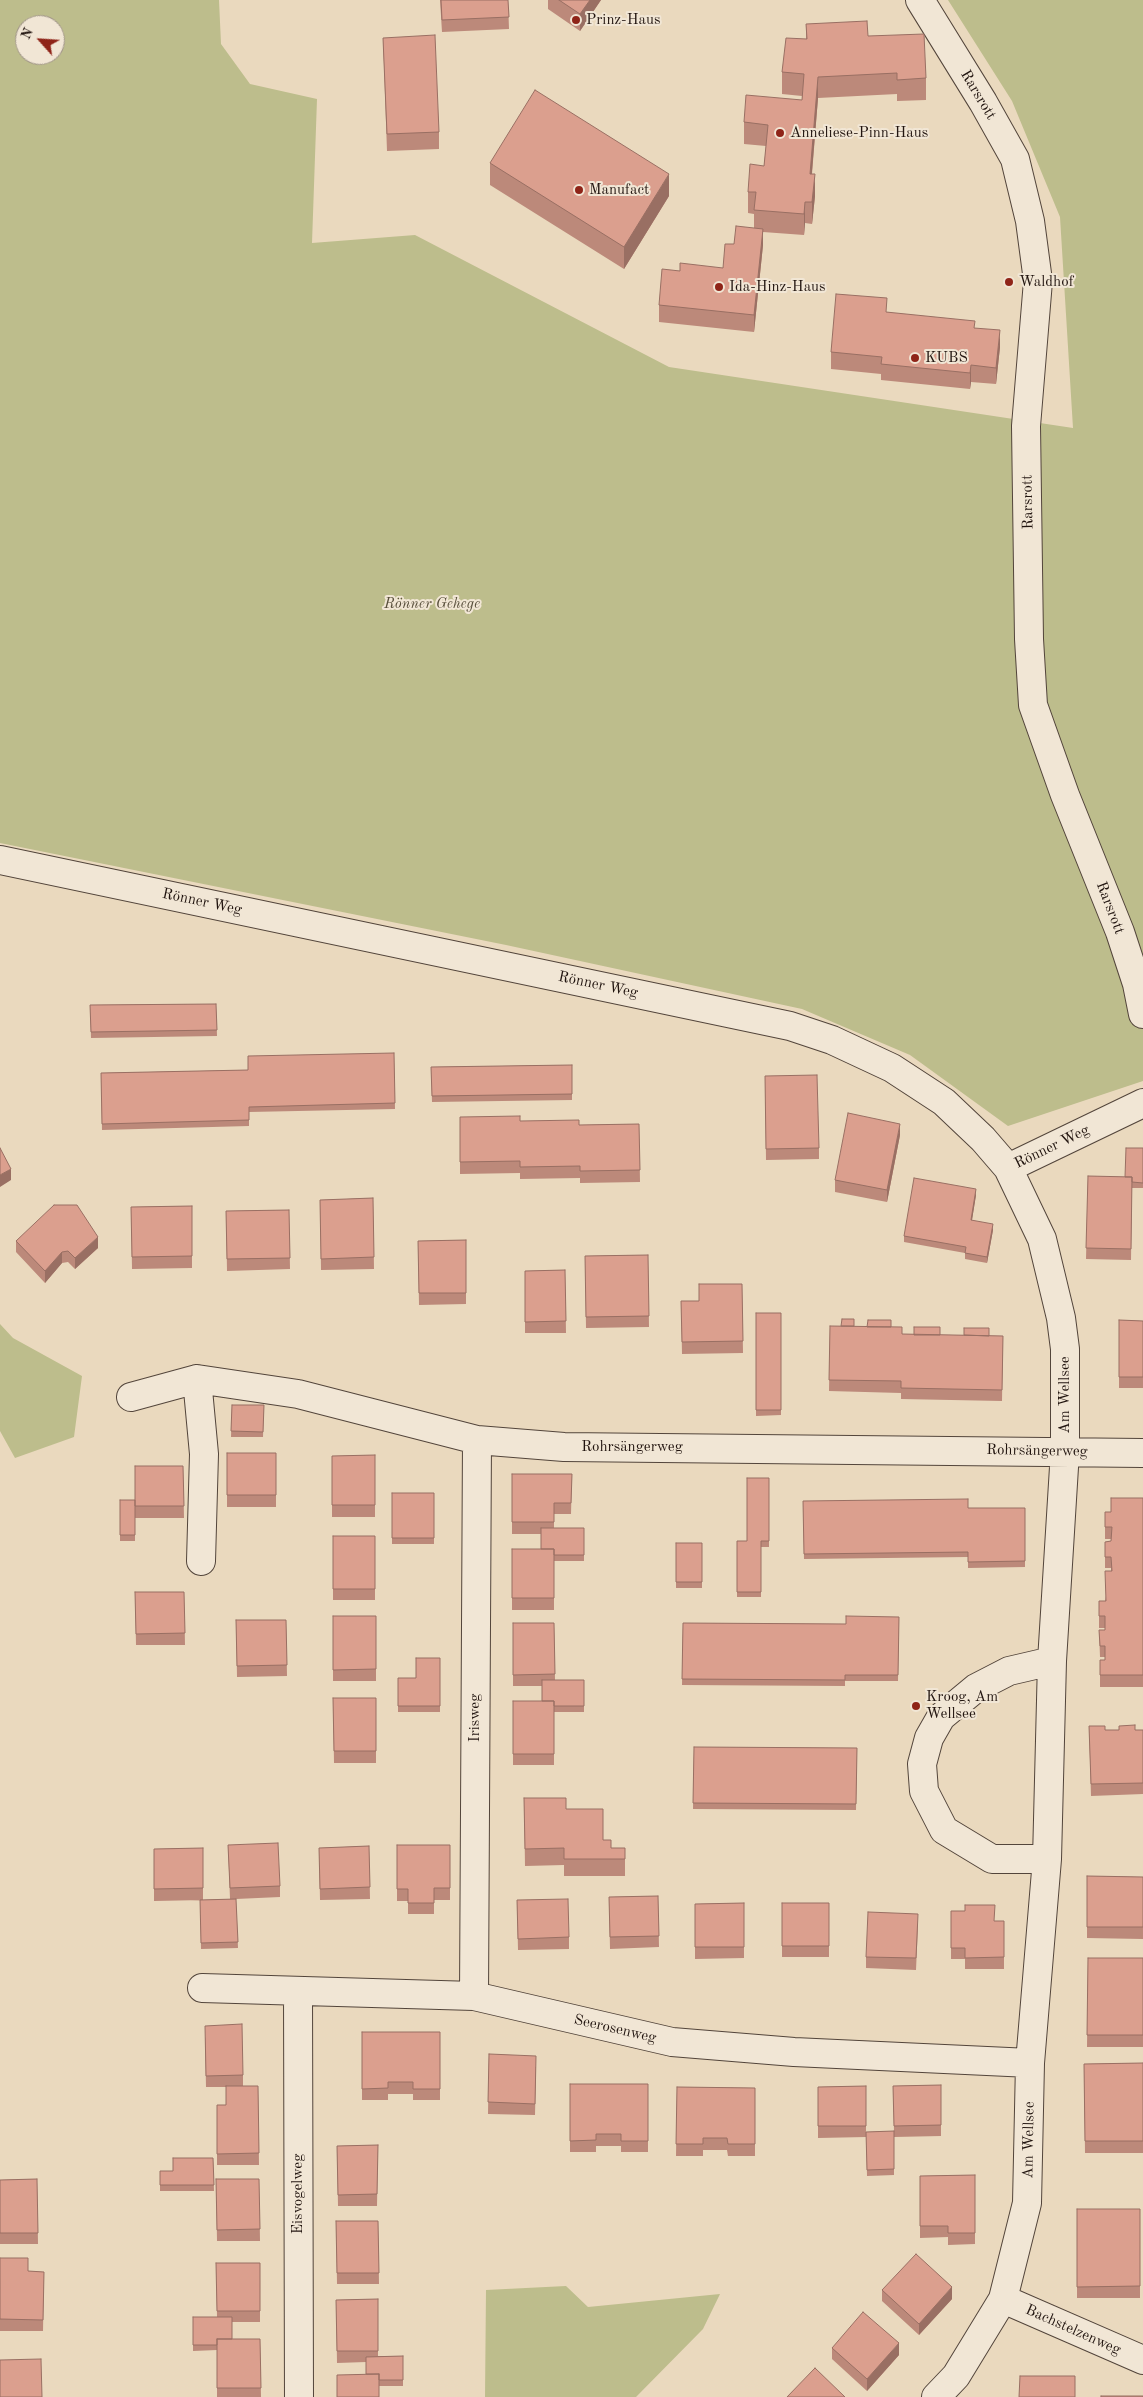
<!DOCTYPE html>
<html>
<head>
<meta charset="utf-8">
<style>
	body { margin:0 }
	#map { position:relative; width:1143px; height:2397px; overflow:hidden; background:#ead9be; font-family:"Old Standard TT",serif }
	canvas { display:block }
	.north { position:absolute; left:15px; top:15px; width:50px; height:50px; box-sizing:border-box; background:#f1e6d5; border:1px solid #9e9286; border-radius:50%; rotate:296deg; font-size:14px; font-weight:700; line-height:20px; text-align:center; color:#21140f }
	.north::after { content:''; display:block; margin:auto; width:18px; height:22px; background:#8f2418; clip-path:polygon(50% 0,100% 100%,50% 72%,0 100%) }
</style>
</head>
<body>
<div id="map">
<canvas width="1143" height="2397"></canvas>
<div class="north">N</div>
</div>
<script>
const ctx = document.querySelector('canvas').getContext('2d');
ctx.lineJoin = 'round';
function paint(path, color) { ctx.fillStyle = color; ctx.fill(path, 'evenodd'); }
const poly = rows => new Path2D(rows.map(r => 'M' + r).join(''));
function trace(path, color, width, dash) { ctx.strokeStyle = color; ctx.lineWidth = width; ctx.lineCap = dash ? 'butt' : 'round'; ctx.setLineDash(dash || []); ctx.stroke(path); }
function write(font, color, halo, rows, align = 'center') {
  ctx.font = font + ' "Old Standard TT",serif'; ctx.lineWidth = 4; ctx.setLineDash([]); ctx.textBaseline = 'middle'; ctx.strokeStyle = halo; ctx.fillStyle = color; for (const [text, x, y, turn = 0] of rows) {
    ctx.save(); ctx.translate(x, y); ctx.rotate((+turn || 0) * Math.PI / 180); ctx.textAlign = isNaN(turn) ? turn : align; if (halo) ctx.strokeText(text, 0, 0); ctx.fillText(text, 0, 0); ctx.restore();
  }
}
paint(poly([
	[0,0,219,0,221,44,250,84,317,99,312,243,415,235,669,367,1073,428,1060,217,1012,101,948,0,1143,0,1143,1081,1008,1126,910,1055,802,1009,506,945,0,843],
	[25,25,55,25,55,55,25,55],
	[0,1324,13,1338,82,1376,74,1437,15,1458,0,1431],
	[566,2286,588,2307,720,2294,703,2329,636,2397,485,2397,486,2290]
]), '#bdbd8c');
const minor = poly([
	[920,0,983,102,1015,159,1030,221,1038,281,1026,426,1029,639,1033,705,1065,795,1120,932,1137,984,1143,1014],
	[0,860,790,1026,832,1040,892,1068,944,1102,983,1139,1008,1168,1042,1239,1061,1318,1065,1349,1065,1451,1052,1661,1047,1859,1030,2063,1027,2203,1003,2299,956,2376,936,2397],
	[1008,1168,1143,1103],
	[197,1379,204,1454,201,1561],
	[131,1397,197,1379,298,1394,477,1440,564,1447,1143,1453],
	[1047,1859,992,1859,944,1830,924,1791,922,1764,929,1738,941,1717,976,1688,1009,1671,1052,1661],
	[202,1988,474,1996,672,2042,794,2052,1030,2063],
	[298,1991,299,2397],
	[474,1996,477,1440],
	[1003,2299,1143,2360]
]);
trace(minor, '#53453b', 30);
trace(minor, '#f1e6d5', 28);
paint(poly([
	[440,0,508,0,509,29,442,32],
	[548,0,601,0,580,31,548,9],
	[806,24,868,36,926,78,926,100,897,101,897,94,818,98,812,174,815,196,812,224,805,223,804,235,763,232,763,245,754,332,659,322,659,305,680,271,723,268,734,244,754,228,754,214,748,213,748,192,764,166,766,146,744,144,744,122,802,100,802,96,782,94,782,72,806,39],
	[383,38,439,132,439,149,387,151],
	[490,163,669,196,624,269,490,185],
	[887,312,975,328,1000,347,996,384,971,382,970,389,881,380,881,374,831,369,831,352],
	[216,1004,217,1036,91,1038,90,1005],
	[394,1053,395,1109,249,1112,249,1126,102,1130,101,1073,248,1070],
	[572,1065,572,1100,432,1102,431,1067],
	[765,1076,819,1148,819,1159,766,1160],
	[460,1117,579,1125,639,1124,640,1182,580,1183,580,1178,520,1179,520,1173,460,1174],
	[900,1135,887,1202,835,1192,835,1180],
	[1143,1148,1143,1188,1132,1188,1131,1260,1086,1259,1088,1176,1125,1177],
	[976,1195,972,1220,993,1230,987,1263,965,1259,965,1253,904,1242,904,1236],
	[373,1198,374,1269,321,1270,320,1200],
	[192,1206,192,1268,132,1269,131,1207],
	[289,1210,290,1269,227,1271,226,1211],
	[466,1240,466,1304,419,1305,418,1241],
	[16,1241,98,1248,75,1269,68,1262,62,1263,45,1283,16,1252],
	[648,1255,649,1327,586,1328,585,1256],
	[565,1270,566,1333,525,1333,525,1271],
	[742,1284,743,1353,682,1354,681,1301,699,1301],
	[756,1313,781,1313,781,1415,756,1416],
	[1119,1320,1143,1321,1143,1388,1119,1388],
	[830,1326,891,1327,902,1334,1003,1336,1002,1401,901,1399,901,1393,829,1391],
	[232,1405,264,1405,263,1437,231,1437],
	[227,1453,276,1453,276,1507,227,1507],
	[375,1455,375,1517,332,1517,332,1456],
	[183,1466,184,1518,135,1518,135,1541,120,1541,120,1500,135,1500],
	[512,1474,572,1474,571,1514,554,1514,554,1528,584,1528,584,1561,554,1561,554,1610,512,1610,512,1549,541,1549,541,1534,512,1534],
	[769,1478,769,1547,761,1547,761,1597,737,1597,737,1541,747,1541],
	[392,1493,434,1493,434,1544,392,1544],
	[1143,1498,1143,1687,1100,1687,1100,1660,1105,1660,1105,1657,1100,1657,1099,1630,1105,1630,1105,1628,1099,1628,1099,1601,1105,1601,1111,1571,1111,1568,1105,1568,1105,1542,1111,1541,1111,1539,1105,1539,1105,1512,1111,1512],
	[803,1501,968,1508,1025,1508,1025,1567,968,1568,968,1557,804,1559],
	[333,1536,375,1536,375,1600,333,1600],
	[676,1543,702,1543,702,1588,676,1588],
	[135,1592,184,1592,185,1645,136,1645],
	[333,1616,376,1616,376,1681,333,1681],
	[899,1617,898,1681,845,1681,845,1686,682,1685,683,1623,846,1624],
	[236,1620,286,1620,287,1676,237,1677],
	[513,1623,554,1623,555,1680,584,1680,584,1712,554,1712,554,1765,513,1765,513,1701,542,1701,542,1686,513,1686],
	[440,1658,440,1712,398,1712,398,1678,416,1678],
	[333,1698,376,1698,376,1763,334,1763],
	[1089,1726,1105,1730,1143,1730,1143,1794,1091,1796],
	[694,1747,857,1748,856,1810,693,1809],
	[524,1798,566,1809,611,1848,625,1848,625,1876,564,1876,564,1865,525,1866],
	[228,1845,280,1886,280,1897,236,1899,238,1948,201,1949,200,1900,230,1899],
	[397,1845,450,1845,450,1900,434,1900,434,1914,408,1914,408,1901,397,1901],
	[369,1846,370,1899,320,1900,319,1848],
	[203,1848,203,1900,154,1901,154,1849],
	[1087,1876,1143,1877,1143,1939,1087,1938],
	[658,1896,659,1947,610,1949,609,1897],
	[517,1900,569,1937,569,1949,518,1950],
	[744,1903,744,1958,695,1959,695,1904],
	[782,1903,829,1903,829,1957,782,1957],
	[951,1911,994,1921,1004,1921,1004,1969,965,1969,965,1959,951,1959],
	[918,1925,916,1970,866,1968,866,1957],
	[1088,1958,1143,1958,1143,2047,1087,2047],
	[362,2032,440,2032,440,2100,413,2100,413,2094,388,2094,388,2100,362,2100],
	[205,2037,243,2075,243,2086,258,2086,259,2165,217,2165,217,2105,226,2105,226,2087,206,2087],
	[489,2054,536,2067,535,2115,488,2114],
	[1143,2063,1143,2153,1085,2153,1084,2064],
	[570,2084,648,2084,648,2152,621,2152,621,2146,596,2146,596,2152,570,2152],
	[941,2085,941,2136,894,2137,894,2175,867,2176,866,2132,894,2131,893,2086],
	[866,2086,866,2137,818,2138,818,2087],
	[677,2087,755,2088,755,2156,728,2156,727,2150,703,2150,703,2156,676,2156],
	[378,2145,377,2206,338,2206,337,2146],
	[213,2158,214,2191,160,2191,160,2171,173,2171],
	[975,2175,975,2244,948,2245,948,2237,920,2238,920,2176],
	[37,2179,38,2244,0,2244,0,2180],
	[216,2179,259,2179,260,2241,217,2241],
	[1077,2209,1140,2209,1140,2298,1077,2298],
	[336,2221,378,2221,379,2284,337,2284],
	[0,2258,28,2271,44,2272,43,2331,0,2331],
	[216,2263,260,2263,260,2322,232,2322,232,2339,260,2339,261,2397,217,2397,217,2350,193,2351,193,2317,217,2317],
	[882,2290,952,2299,919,2335,882,2301],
	[378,2299,378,2356,403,2356,403,2386,379,2386,366,2374,366,2362,337,2363,336,2300],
	[832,2348,899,2355,867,2391,832,2359]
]), '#bc897a');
paint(poly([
	[590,0,601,0,580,31,580,14],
	[818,77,818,98,810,195,810,174],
	[669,174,669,196,624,269,624,247],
	[815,174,815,196,812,224,812,202],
	[805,202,805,223,804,235,804,214],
	[763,229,763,245,754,332,754,315],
	[1000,330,1000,347,996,384,996,368],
	[971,365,971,382,970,389,970,373],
	[900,1124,900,1135,887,1202,887,1190],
	[11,1169,11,1180,0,1187,0,1175],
	[976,1189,976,1195,971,1226,971,1220],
	[993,1224,993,1230,987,1263,987,1257],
	[98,1237,98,1248,75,1269,75,1258],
	[62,1252,62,1263,45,1283,45,1271],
	[952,2287,952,2299,919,2335,919,2324],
	[899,2343,899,2355,867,2391,867,2379]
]), '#996f63');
const building = poly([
	[441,0,508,0,509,17,442,20,441,0],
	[559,0,590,0,580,14,559,0],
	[867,21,868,36,924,34,926,78,897,80,897,73,818,77,810,174,815,174,812,202,805,202,804,214,754,210,756,192,748,192,750,164,764,166,768,125,744,122,746,95,802,100,804,74,782,72,786,38,807,39,806,24,867,21],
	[435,35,439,132,387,134,383,38,435,35],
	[535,90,669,174,624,247,490,163,535,90],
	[736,226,763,229,754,315,659,305,662,269,680,271,680,263,723,268,725,244,734,244,736,226],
	[836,294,887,298,886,312,975,321,974,328,1000,330,996,368,971,365,970,373,881,364,882,357,831,352,836,294],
	[216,1004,217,1030,91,1032,90,1005,216,1004],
	[394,1053,395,1103,249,1107,249,1120,102,1124,101,1073,248,1070,248,1056,394,1053],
	[572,1065,572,1094,432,1096,431,1067,572,1065],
	[817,1075,819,1148,766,1149,765,1076,817,1075],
	[848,1113,900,1124,887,1190,835,1180,848,1113],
	[520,1116,520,1121,579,1120,579,1125,639,1124,640,1170,580,1171,580,1166,520,1167,520,1161,460,1162,460,1117,520,1116],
	[0,1148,11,1169,0,1175,0,1148],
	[1126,1148,1143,1148,1143,1183,1132,1182,1132,1177,1125,1177,1126,1148],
	[1088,1176,1132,1177,1131,1249,1086,1248,1088,1176],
	[914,1178,976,1189,971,1220,993,1224,987,1257,965,1253,966,1247,904,1236,914,1178],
	[373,1198,374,1257,321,1259,320,1200,373,1198],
	[54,1205,77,1205,98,1237,75,1258,68,1251,62,1252,45,1271,16,1241,54,1205],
	[192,1206,192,1256,132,1257,131,1207,192,1206],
	[289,1210,290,1258,227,1259,226,1211,289,1210],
	[466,1240,466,1293,419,1293,418,1241,466,1240],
	[648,1255,649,1316,586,1317,585,1256,648,1255],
	[565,1270,566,1321,525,1322,525,1271,565,1270],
	[699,1284,742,1284,743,1341,682,1342,681,1301,699,1301,699,1284],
	[756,1313,781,1313,781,1410,756,1410,756,1313],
	[842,1319,854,1319,854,1326,841,1326,842,1319],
	[868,1320,891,1320,891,1327,867,1327,868,1320],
	[1119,1320,1143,1321,1143,1377,1119,1377,1119,1320],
	[830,1326,902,1327,902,1334,1003,1336,1002,1390,901,1388,901,1381,829,1380,830,1326],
	[914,1327,940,1327,940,1335,914,1335,914,1327],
	[964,1328,989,1328,989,1336,964,1335,964,1328],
	[232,1405,264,1405,263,1432,231,1431,232,1405],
	[227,1453,276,1453,276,1495,227,1495,227,1453],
	[375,1455,375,1505,332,1505,332,1456,375,1455],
	[135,1466,183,1466,184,1506,135,1506,135,1466],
	[512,1474,572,1474,571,1503,554,1503,554,1522,512,1522,512,1474],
	[747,1478,769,1478,769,1541,761,1541,761,1592,737,1592,737,1541,747,1541,747,1478],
	[392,1493,434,1493,434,1538,392,1538,392,1493],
	[1111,1498,1143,1498,1143,1675,1100,1675,1100,1660,1105,1660,1105,1646,1100,1646,1099,1630,1105,1630,1105,1616,1099,1616,1099,1601,1106,1601,1105,1571,1112,1571,1111,1557,1105,1557,1105,1542,1111,1541,1112,1527,1105,1527,1105,1512,1111,1512,1111,1498],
	[968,1499,968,1508,1025,1508,1025,1561,968,1562,968,1552,804,1554,803,1501,968,1499],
	[120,1500,135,1500,135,1535,120,1535,120,1500],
	[541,1528,584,1528,584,1555,554,1555,554,1549,541,1549,541,1528],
	[333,1536,375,1536,375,1589,333,1589,333,1536],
	[676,1543,702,1543,702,1582,676,1582,676,1543],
	[512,1549,554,1549,554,1598,512,1598,512,1549],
	[135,1592,184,1592,185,1633,136,1634,135,1592],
	[333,1616,376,1616,376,1669,333,1670,333,1616],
	[846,1616,899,1617,898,1675,845,1675,845,1680,682,1679,683,1623,846,1624,846,1616],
	[236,1620,286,1620,287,1665,237,1666,236,1620],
	[513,1623,554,1623,555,1674,513,1675,513,1623],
	[416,1658,440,1658,440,1706,398,1706,398,1678,416,1678,416,1658],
	[542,1680,584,1680,584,1706,554,1706,554,1701,542,1701,542,1680],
	[333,1698,376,1698,376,1751,334,1751,333,1698],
	[513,1701,554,1701,554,1754,513,1754,513,1701],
	[1135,1725,1135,1730,1143,1730,1143,1783,1091,1784,1089,1726,1105,1726,1105,1730,1119,1730,1119,1726,1135,1725],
	[694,1747,857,1748,856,1804,693,1803,694,1747],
	[524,1798,566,1798,566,1809,603,1809,603,1840,611,1840,611,1848,625,1848,625,1859,564,1859,564,1848,525,1849,524,1798],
	[278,1843,280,1886,230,1888,228,1845,278,1843],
	[397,1845,450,1845,450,1888,434,1888,434,1903,408,1903,408,1889,397,1889,397,1845],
	[369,1846,370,1887,320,1889,319,1848,369,1846],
	[203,1848,203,1888,154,1889,154,1849,203,1848],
	[1087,1876,1143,1877,1143,1927,1087,1927,1087,1876],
	[658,1896,659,1936,610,1937,609,1897,658,1896],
	[236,1899,238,1942,201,1943,200,1900,236,1899],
	[568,1899,569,1937,518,1939,517,1900,568,1899],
	[744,1903,744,1947,695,1947,695,1904,744,1903],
	[782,1903,829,1903,829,1946,782,1946,782,1903],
	[965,1905,995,1905,994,1921,1004,1921,1004,1957,965,1958,965,1948,951,1948,951,1911,965,1911,965,1905],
	[868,1912,918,1914,916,1958,866,1957,868,1912],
	[1088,1958,1143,1958,1143,2035,1087,2035,1088,1958],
	[242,2024,243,2075,206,2076,205,2026,242,2024],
	[362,2032,440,2032,440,2089,413,2089,413,2082,388,2082,388,2088,362,2089,362,2032],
	[489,2054,536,2056,535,2104,488,2102,489,2054],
	[1143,2063,1143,2141,1085,2141,1084,2064,1143,2063],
	[570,2084,648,2084,648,2141,621,2141,621,2134,596,2134,596,2140,570,2141,570,2084],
	[941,2085,941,2125,894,2126,893,2086,941,2085],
	[226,2086,258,2086,259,2153,217,2154,217,2105,226,2105,226,2086],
	[866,2086,866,2126,818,2126,818,2087,866,2086],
	[677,2087,755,2088,755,2144,728,2144,727,2138,703,2138,703,2144,676,2144,677,2087],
	[894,2131,894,2169,867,2170,866,2132,894,2131],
	[378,2145,377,2194,338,2195,337,2146,378,2145],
	[173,2158,213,2158,214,2185,160,2185,160,2171,173,2171,173,2158],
	[975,2175,975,2233,948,2233,948,2226,920,2226,920,2176,975,2175],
	[37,2179,38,2233,0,2233,0,2180,37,2179],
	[216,2179,259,2179,260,2229,217,2230,216,2179],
	[1077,2209,1140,2209,1140,2286,1077,2287,1077,2209],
	[336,2221,378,2221,379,2273,337,2273,336,2221],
	[916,2254,952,2287,919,2324,882,2290,916,2254],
	[0,2258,28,2258,28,2271,44,2272,43,2320,0,2319,0,2258],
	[216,2263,260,2263,260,2311,217,2311,216,2263],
	[378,2299,378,2351,337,2351,336,2300,378,2299],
	[863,2312,899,2343,867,2379,832,2348,863,2312],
	[193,2317,232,2317,232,2339,217,2339,217,2345,193,2345,193,2317],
	[217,2339,260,2339,261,2388,217,2388,217,2339],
	[403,2356,403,2380,379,2380,379,2374,366,2374,366,2357,403,2356],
	[41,2359,42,2397,0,2397,0,2360,41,2359],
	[815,2368,845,2397,787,2397,815,2368],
	[379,2374,379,2397,337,2397,337,2375,379,2374],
	[1020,2376,1075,2376,1075,2397,1019,2397,1020,2376],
	[1101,2396,1143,2396,1143,2397,1101,2397,1101,2396]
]);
paint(building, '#db9f8e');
trace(building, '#996f63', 1);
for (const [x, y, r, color] of [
	[576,20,5,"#8f2418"],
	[780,133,5,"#8f2418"],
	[579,190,5,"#8f2418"],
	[1009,282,5,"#8f2418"],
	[719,287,5,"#8f2418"],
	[915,358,5,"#8f2418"],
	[916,1706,5,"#8f2418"]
]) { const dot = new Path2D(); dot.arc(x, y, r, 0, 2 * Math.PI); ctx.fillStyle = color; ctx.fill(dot); trace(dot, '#f1e6d5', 2); }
write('15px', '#21140f', '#f1e6d5', [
	["Prinz-Haus",586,20],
	["Anneliese-Pinn-Haus",790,133],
	["Manufact",589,190],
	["Waldhof",1019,282],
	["Ida-Hinz-Haus",729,287],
	["KUBS",925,358],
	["Kroog, Am",926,1697],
	["Wellsee",926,1714]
], 'left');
write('15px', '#21140f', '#f1e6d5', [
	["Rarsrott",978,95,59],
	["Rarsrott",1028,502,-91],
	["Rönner Weg",202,902,12],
	["Rarsrott",1110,908,69],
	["Rönner Weg",598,985,12],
	["Rönner Weg",1052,1147,-26],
	["Am Wellsee",1065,1395,-90],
	["Rohrsängerweg",632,1447],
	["Rohrsängerweg",1037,1451,1],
	["Irisweg",475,1718,-90],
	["Seerosenweg",615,2029,13],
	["Am Wellsee",1029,2140,-89],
	["Eisvogelweg",298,2194,-90],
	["Bachstelzenweg",1073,2330,24]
]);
write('italic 15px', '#584f3b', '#f1e6d5', [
	["Rönner Gehege",432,604]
]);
</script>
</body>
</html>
